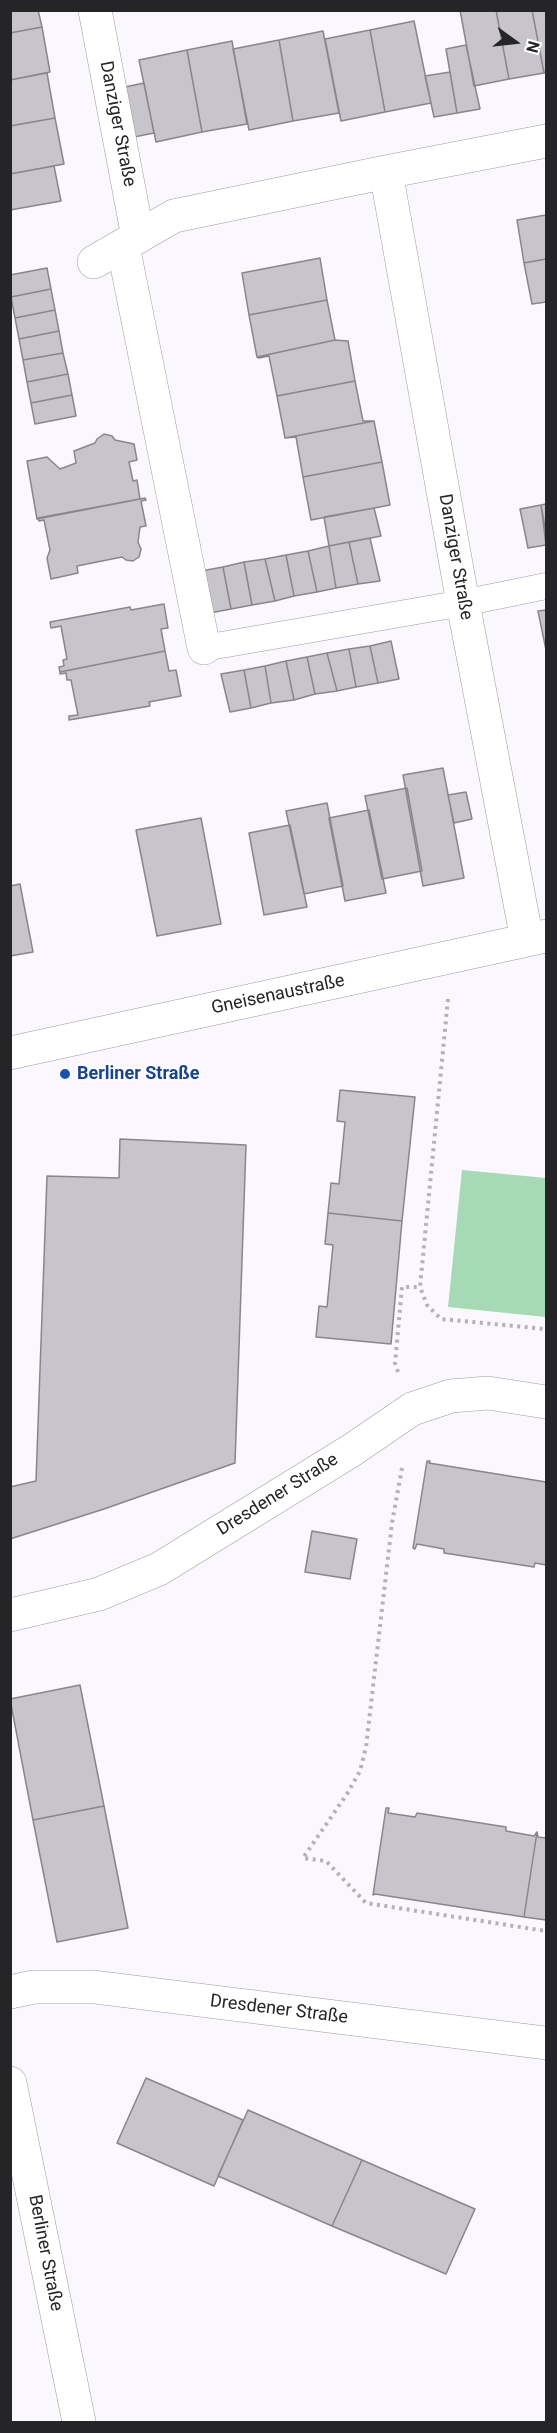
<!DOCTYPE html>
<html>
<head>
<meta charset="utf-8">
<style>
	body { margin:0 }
	#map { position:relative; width:557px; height:2433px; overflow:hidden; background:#faf7fe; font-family:Roboto,sans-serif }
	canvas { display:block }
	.frame { position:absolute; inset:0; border:12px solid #252426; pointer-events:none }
	.north { position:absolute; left:485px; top:12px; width:60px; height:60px; -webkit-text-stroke:4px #fff; paint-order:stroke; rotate:105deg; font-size:16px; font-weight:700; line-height:24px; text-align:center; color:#252426 }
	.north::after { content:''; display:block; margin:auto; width:21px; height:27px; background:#252426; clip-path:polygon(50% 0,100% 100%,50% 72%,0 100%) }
</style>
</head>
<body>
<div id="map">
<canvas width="557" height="2433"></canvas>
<div class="frame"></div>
<div class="north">N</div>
</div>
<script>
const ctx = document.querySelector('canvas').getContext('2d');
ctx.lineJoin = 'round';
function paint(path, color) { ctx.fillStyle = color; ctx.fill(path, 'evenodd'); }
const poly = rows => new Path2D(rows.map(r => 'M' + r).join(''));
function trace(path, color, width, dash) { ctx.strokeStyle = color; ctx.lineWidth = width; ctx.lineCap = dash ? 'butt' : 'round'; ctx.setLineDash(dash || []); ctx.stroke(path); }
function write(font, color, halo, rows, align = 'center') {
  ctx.font = font + ' Roboto,sans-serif'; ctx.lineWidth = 4.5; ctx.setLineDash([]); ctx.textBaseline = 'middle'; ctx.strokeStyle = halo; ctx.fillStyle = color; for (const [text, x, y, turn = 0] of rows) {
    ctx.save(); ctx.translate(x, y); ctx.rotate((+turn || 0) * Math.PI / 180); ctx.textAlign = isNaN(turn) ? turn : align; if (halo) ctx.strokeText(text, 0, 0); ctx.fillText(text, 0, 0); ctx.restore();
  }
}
paint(poly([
	[462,1170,546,1178,546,1317,448,1307]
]), '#a6dab4');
const building = poly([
	[10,10,38,10,42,27,10,33,10,10],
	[460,10,496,10,509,79,474,86,460,10],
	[496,10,532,10,544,73,509,79,496,10],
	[532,10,546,10,546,72,544,73,532,10],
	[414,21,431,103,385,112,370,30,414,21],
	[42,27,50,72,10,80,10,33,42,27],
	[370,30,385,112,341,121,325,39,370,30],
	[323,31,339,113,293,121,279,40,323,31],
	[279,40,293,121,249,130,233,49,279,40],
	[232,41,247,124,202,132,187,50,232,41],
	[466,45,480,109,457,113,446,49,466,45],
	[187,50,202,132,156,142,139,60,187,50],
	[450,72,457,113,434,117,425,76,450,72],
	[47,73,55,118,10,126,10,80,47,73],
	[144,83,154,133,134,137,125,87,144,83],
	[55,118,64,164,10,174,10,126,55,118],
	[54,166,61,201,10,210,10,174,54,166],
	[546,215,546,259,524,263,517,220,546,215],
	[320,258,327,300,249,315,242,273,320,258],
	[546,259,546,302,532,304,524,263,546,259],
	[47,268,51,289,11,297,10,275,47,268],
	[51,289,55,310,15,318,11,297,51,289],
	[327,300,335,340,257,357,249,315,327,300],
	[55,310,59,331,19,339,15,318,55,310],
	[59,331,63,353,23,360,19,339,59,331],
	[335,340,348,341,355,381,277,396,269,356,259,358,257,357,335,340],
	[63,353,68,374,27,382,23,360,63,353],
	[68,374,72,395,31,403,27,382,68,374],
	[355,381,363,421,374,421,285,438,277,396,355,381],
	[72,395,76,416,35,424,31,403,72,395],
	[374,421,382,462,303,477,296,437,285,438,374,421],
	[104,434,112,436,115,440,134,444,137,460,129,462,133,481,137,480,140,499,37,519,27,461,47,457,60,469,76,463,74,451,95,443,97,439,104,434],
	[382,462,390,505,311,520,303,477,382,462],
	[145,498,146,500,141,501,146,526,140,527,138,542,141,549,139,557,133,561,126,560,122,557,77,566,78,573,51,579,47,558,50,550,44,520,39,521,38,518,145,498],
	[546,504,546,533,541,505,546,504],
	[541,505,546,545,528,548,520,509,541,505],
	[374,508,381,536,329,546,324,517,374,508],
	[370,538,380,581,358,584,349,542,370,538],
	[349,542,358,584,336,588,329,546,349,542],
	[329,546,336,588,317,592,308,551,329,546],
	[308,551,317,592,294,596,286,555,308,551],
	[286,555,294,596,275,601,265,559,286,555],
	[265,559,275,601,252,605,244,562,265,559],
	[244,562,252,605,231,609,223,567,244,562],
	[223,567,231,609,210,613,201,571,223,567],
	[164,604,168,628,161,629,165,651,60,672,59,667,64,666,63,660,67,659,61,626,51,628,50,622,130,607,131,610,164,604],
	[546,610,546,650,538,611,546,610],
	[391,641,399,679,378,683,370,646,391,641],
	[370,646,378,683,356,687,349,649,370,646],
	[349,649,356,687,337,691,327,653,349,649],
	[165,651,169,671,176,670,181,696,149,702,150,706,69,720,69,716,78,715,71,680,67,680,66,673,60,674,60,672,165,651],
	[327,653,337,691,315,694,307,657,327,653],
	[307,657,315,694,294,700,286,661,307,657],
	[286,661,294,700,271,703,265,666,286,661],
	[265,666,271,703,251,708,244,670,265,666],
	[244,670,251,708,230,712,221,674,244,670],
	[443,768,464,878,423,886,403,775,443,768],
	[407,788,422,871,382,879,365,796,407,788],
	[466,792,472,819,454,823,448,795,466,792],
	[327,803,343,886,304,894,286,811,327,803],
	[369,810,386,893,345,901,329,818,369,810],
	[201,818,221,924,157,936,136,830,201,818],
	[290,825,307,907,264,915,249,833,290,825],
	[20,884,33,952,10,956,10,886,20,884],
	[340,1090,415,1097,402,1221,328,1213,331,1183,339,1184,345,1122,337,1121,340,1090],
	[120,1139,246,1145,235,1463,104,1509,10,1539,10,1487,36,1481,47,1176,119,1178,120,1139],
	[328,1213,402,1221,391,1344,316,1337,319,1306,327,1307,333,1245,325,1244,328,1213],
	[427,1461,430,1461,429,1463,546,1482,546,1565,535,1563,534,1567,444,1553,444,1549,417,1544,415,1549,413,1548,427,1461],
	[312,1531,357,1539,350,1579,305,1572,312,1531],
	[80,1685,104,1806,33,1820,10,1699,80,1685],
	[104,1806,128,1928,57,1942,33,1820,104,1806],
	[386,1808,389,1808,388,1813,415,1817,417,1813,506,1827,506,1831,534,1836,537,1832,524,1917,375,1894,373,1895,386,1808],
	[537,1832,538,1837,546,1838,546,1920,524,1917,537,1832],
	[146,2078,243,2120,214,2186,117,2143,146,2078],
	[248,2110,362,2160,332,2226,218,2176,248,2110],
	[362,2160,475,2209,446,2274,332,2226,362,2160]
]);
paint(building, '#c7c5cb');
trace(building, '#88868c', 1.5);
const service = poly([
	[204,648,463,603,546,586]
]);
const minor = poly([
	[95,10,138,237],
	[123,246,204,648],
	[94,262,174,216,386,172],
	[527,940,463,603,386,172,546,141],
	[10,1053,546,936],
	[10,1615,99,1594,159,1569,352,1450,412,1409,451,1396,488,1393,546,1402],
	[10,1992,34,1987,94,1987,546,2043],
	[10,2083,79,2422]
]);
trace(service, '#9e9ca1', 27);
trace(minor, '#9e9ca1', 34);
trace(poly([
	[448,999,420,1287,427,1305,441,1319,546,1329],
	[398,1372,395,1363,402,1287,420,1287],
	[402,1468,392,1523,366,1747,360,1771,347,1794,303,1858,326,1861,366,1903,546,1931]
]), '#b4b1b7', 4, [3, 4.5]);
trace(service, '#fff', 26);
trace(minor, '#fff', 33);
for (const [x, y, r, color] of [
	[65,1074,6,"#1a4fb4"]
]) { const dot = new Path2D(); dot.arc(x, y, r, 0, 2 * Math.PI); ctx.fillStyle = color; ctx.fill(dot); trace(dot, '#fff', 2); }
write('18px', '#252426', '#fff', [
	["Danziger Straße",117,124,79],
	["Danziger Straße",455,557,80],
	["Gneisenaustraße",278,995,-12],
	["Dresdener Straße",278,1495,-32],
	["Dresdener Straße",279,2010,7],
	["Berliner Straße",45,2253,79]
]);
write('bold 18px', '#164399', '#fff', [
	["Berliner Straße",77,1074]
], 'left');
</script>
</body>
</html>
